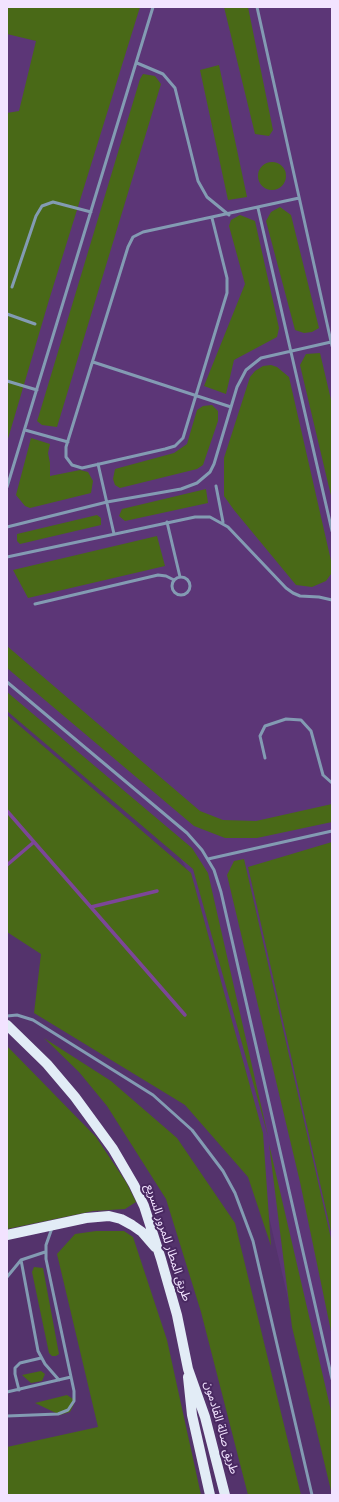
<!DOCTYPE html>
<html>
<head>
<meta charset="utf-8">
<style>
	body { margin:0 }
	#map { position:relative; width:339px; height:1502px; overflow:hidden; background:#54336c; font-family:Overpass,sans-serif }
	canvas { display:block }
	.frame { position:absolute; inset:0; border:8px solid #f2e3ff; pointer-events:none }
</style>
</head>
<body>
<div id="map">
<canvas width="339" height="1502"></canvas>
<div class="frame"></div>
</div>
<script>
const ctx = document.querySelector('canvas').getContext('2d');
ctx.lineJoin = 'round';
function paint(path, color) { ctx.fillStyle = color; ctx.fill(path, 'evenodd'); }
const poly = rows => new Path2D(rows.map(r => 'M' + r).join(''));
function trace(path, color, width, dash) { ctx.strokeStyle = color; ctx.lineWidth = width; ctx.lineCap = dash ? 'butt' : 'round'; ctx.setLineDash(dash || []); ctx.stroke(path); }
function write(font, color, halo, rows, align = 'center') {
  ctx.font = font + ' Overpass,"Noto Sans Arabic",sans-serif'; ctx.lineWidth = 4; ctx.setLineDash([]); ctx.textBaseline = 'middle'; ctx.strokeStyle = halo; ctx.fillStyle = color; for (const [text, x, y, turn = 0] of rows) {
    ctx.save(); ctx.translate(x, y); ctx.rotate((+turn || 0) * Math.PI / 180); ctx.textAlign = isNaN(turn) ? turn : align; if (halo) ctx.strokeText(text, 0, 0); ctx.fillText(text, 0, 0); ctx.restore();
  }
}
paint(poly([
	[7,7,332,7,332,1488,189,873,179,856,7,709]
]), '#5c3677');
paint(poly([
	[7,7,140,7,49,300,7,442,7,113,19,111,36,41,7,34],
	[224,7,248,7,273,130,269,136,255,134],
	[219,65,247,197,228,200,200,70],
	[143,74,155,76,161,84,57,427,42,425,37,421,39,415,140,79],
	'258 176a14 14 0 1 1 28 0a14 14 0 1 1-28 0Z',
	[280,207,291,215,319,328,312,332,304,333,295,330,266,221,271,212],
	[240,215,255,221,279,328,277,337,234,360,226,394,204,386,245,284,229,226,231,220],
	[320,353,332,404,332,500,300,365,306,354],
	[271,365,277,367,289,377,332,565,331,574,326,581,312,587,296,585,234,510,224,496,224,458,250,377,255,371,263,366],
	[212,405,218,411,218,421,203,465,197,469,120,488,115,485,113,479,115,469,174,453,187,444,197,410,203,406],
	[31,438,50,444,48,453,50,463,50,476,80,470,88,472,93,481,91,493,30,508,25,506,16,495],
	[206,489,208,503,125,521,119,516,122,509],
	[97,515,101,518,101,525,20,544,17,541,17,534],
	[157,536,165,566,28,598,13,570],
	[7,646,200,811,223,820,256,821,332,804,332,822,257,838,225,838,194,826,7,668],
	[7,692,192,848,208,873,268,1136,193,869,7,711],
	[7,715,191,873,263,1133,271,1246,248,1177,185,1105,34,1013,41,954,7,932],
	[332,842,332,1236,248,867],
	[244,859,332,1243,332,1336,300,1182,227,875,234,861],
	[44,1038,111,1081,177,1138,235,1223,301,1495,248,1495,201,1312,166,1199,107,1106,79,1072],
	[7,1046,96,1137,126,1182,136,1202,125,1209,93,1211,7,1229],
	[269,1144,332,1415,332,1495,292,1327],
	[96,1231,124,1231,133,1237,167,1340,201,1495,7,1495,7,1447,98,1427,57,1254,75,1234],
	[34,1267,43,1268,59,1354,56,1356,52,1356,49,1353,32,1272],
	[41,1371,45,1374,42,1381,31,1383,22,1375],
	[67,1395,73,1399,74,1404,70,1412,60,1415,35,1403]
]), '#496917');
trace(poly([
	[7,811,185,1015],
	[7,865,34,842],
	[91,907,157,891]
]), '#7c4698', 3.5);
trace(poly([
	[257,7,332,346],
	[137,63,163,74,175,88,198,181,207,197,229,215],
	[258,208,332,531],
	[212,218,227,278,227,293,183,438,175,446,165,449,82,468,72,465,66,457,66,447,128,247,133,237,143,232,299,198],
	[12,287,36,216,42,206,53,202,91,212],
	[7,314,35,324],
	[93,362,231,407],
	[7,381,37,390],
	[25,430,68,442],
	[98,464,114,534],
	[216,486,223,522],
	[7,487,153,7],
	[167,522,180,577],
	[7,527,107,502,181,489,197,483,210,472,214,464,237,387,246,370,261,358,331,342],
	[7,557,195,517,210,517,228,527,286,588,293,593,300,596,319,597,332,600],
	'172 586a9 9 0 1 1 18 0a9 9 0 1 1-18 0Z',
	[35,604,158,575,166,576,174,580],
	[7,682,187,833,202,850,214,870,221,892,332,1379],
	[265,758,260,736,265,726,286,719,301,720,311,731,323,775,332,783],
	[208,859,332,831],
	[7,1016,17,1015,33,1020,153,1095,192,1130,223,1171,235,1193,253,1241,312,1495],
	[21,1260,38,1351,45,1364,59,1380],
	[7,1277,21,1260,45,1252],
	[19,1390,15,1374,15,1368,20,1363,41,1358],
	[7,1392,71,1377],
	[7,1416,58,1414,68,1410,74,1401,74,1391,46,1259,46,1245,52,1228]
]), '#839bb3', 3);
trace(poly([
	[7,1025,47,1064,75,1097,113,1149,134,1185,144,1206,161,1259,177,1315,188,1369,205,1417,225,1495],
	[7,1235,86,1218,109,1216,121,1219,132,1225,142,1232,155,1247],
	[188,1377,192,1415,210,1495]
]), '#e2ecf6', 10);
write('12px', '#f2e3ff', '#492861', [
	["طريق المطار للمرور السريع",167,1243,72],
	["طريق صالة القادمون",220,1428,74]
]);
</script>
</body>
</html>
